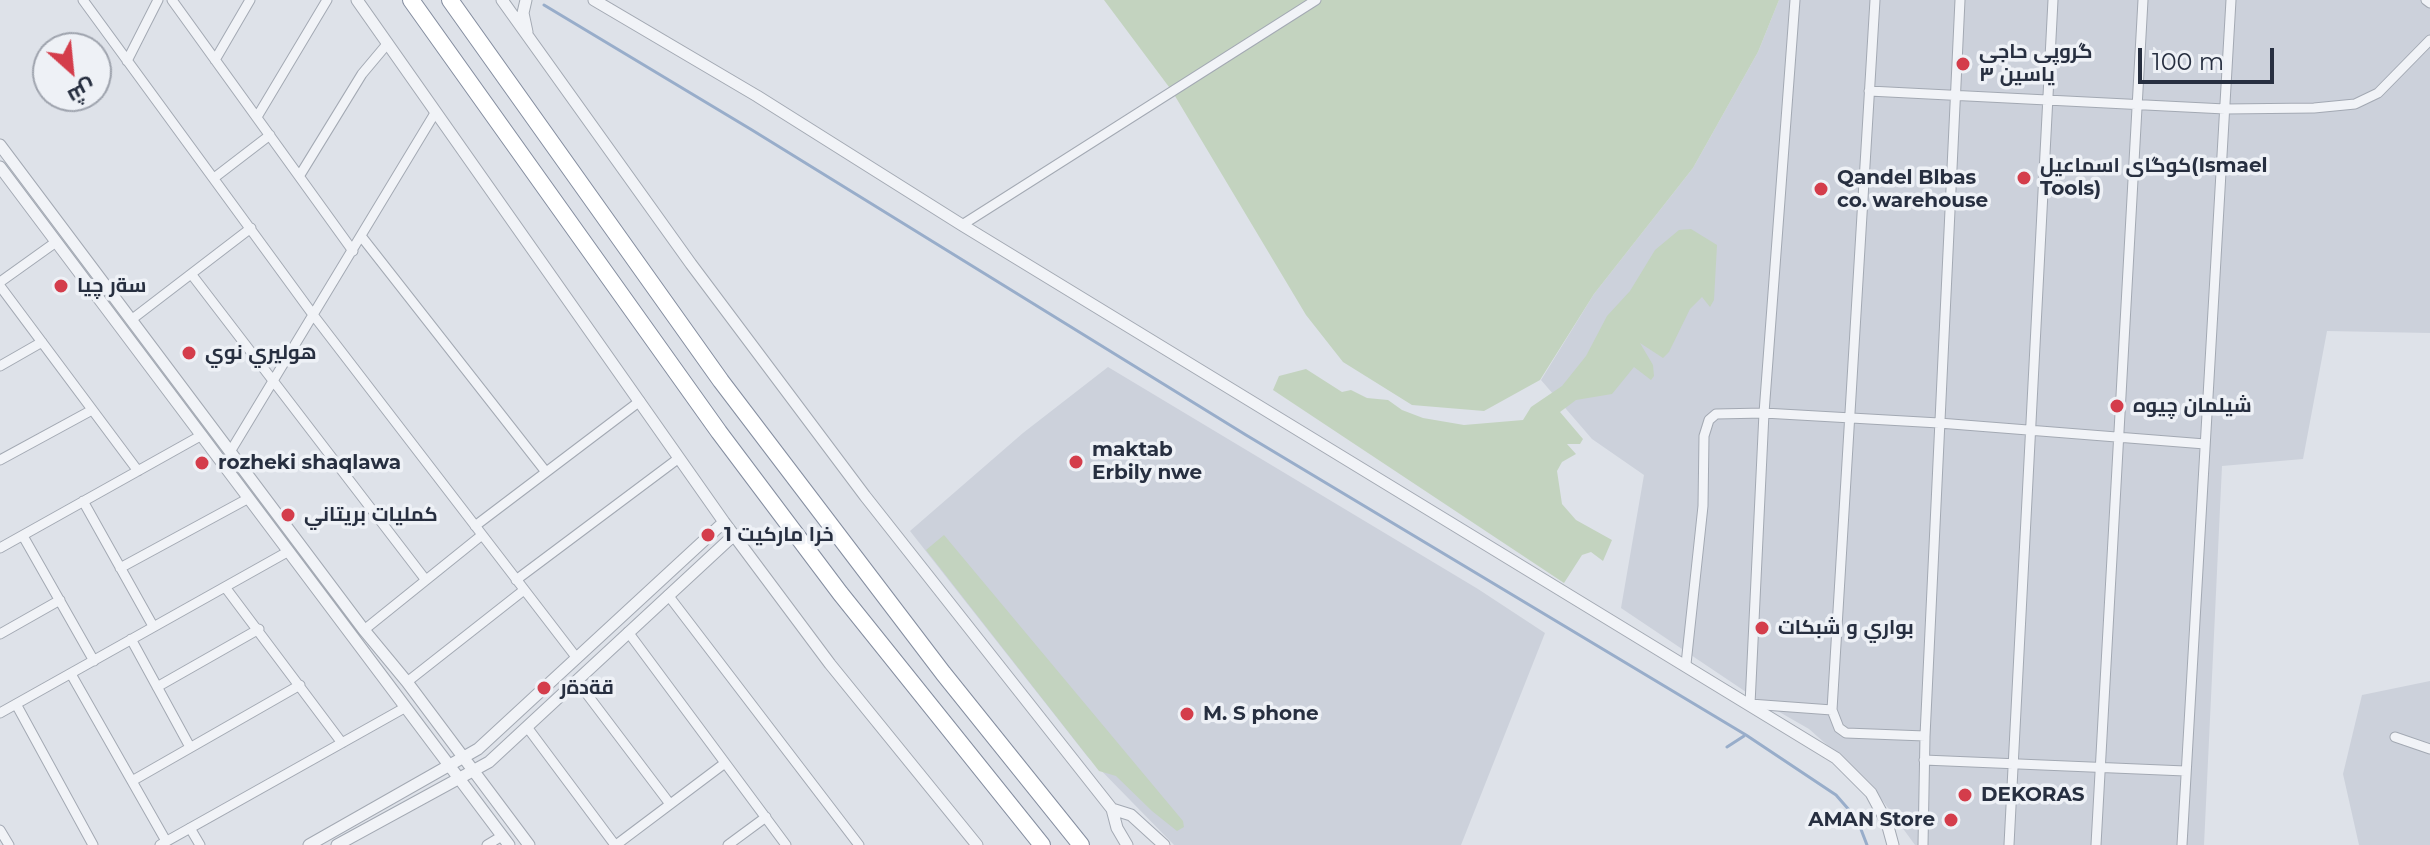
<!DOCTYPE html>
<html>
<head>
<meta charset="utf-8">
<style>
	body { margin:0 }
	#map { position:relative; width:2430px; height:845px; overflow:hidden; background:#dee2e9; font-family:Montserrat,Cairo,sans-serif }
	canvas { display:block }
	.north { position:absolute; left:32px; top:32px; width:80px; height:80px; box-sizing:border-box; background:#eef1f6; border:2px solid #9ea3ad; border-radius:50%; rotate:153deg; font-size:22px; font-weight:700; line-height:32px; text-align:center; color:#272f40 }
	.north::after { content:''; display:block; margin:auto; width:28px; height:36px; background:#d43d4b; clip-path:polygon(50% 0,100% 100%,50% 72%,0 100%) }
	.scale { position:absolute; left:2138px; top:48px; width:136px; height:36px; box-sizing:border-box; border:4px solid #272f40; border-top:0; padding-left:10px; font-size:24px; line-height:28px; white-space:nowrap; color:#272f40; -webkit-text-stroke:6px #eef1f6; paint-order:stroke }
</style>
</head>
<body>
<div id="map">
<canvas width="2430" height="845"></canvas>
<div class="north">ش</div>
<div class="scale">100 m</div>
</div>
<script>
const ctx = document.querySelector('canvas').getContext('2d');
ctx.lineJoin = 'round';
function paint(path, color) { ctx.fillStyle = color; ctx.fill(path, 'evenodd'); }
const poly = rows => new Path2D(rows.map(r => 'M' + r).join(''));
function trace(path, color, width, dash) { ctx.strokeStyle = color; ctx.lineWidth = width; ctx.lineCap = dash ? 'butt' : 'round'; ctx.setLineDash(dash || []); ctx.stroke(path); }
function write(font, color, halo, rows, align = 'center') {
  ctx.font = font + ' Montserrat,Cairo,sans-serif'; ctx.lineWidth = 7; ctx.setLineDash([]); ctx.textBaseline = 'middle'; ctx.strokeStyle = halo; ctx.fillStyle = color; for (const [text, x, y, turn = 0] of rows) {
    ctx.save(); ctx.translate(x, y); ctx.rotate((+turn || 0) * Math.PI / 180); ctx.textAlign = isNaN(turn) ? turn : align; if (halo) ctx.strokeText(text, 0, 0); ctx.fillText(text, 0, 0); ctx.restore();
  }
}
paint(poly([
	[1779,0,2430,0,2430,333,2327,331,2303,459,2222,466,2204,845,1915,845,1869,782,1809,729,1755,698,1621,608,1644,475,1592,439,1541,380,1594,294,1693,168,1758,52],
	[1108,367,1478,589,1545,633,1461,845,1174,845,1087,756,910,531,1023,433],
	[2430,681,2430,845,2359,845,2343,774,2362,695]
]), '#ccd1db');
paint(poly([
	[1104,0,1779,0,1758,52,1693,168,1594,294,1540,380,1484,411,1412,405,1343,362,1306,315,1172,91],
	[1691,229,1717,245,1714,300,1710,307,1702,297,1690,309,1669,352,1663,358,1640,343,1653,365,1654,376,1651,380,1634,367,1612,394,1576,400,1560,412,1583,439,1580,444,1567,444,1576,454,1562,462,1557,471,1562,504,1576,520,1612,540,1603,561,1591,552,1582,555,1564,583,1273,390,1279,376,1306,369,1342,392,1351,390,1367,398,1388,400,1402,410,1423,418,1464,425,1523,420,1531,407,1562,386,1586,356,1607,316,1630,291,1655,250,1679,230],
	[944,535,1183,821,1184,827,1177,831,1152,811,1116,776,1099,771,926,550]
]), '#c3d3bf');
trace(poly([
	[544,5,752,130,1246,435,1746,735,1836,795,1857,819,1867,845],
	[1727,747,1744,736]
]), '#98adca', 3);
const minor = poly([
	[83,0,314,316,576,657],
	[172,0,353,251],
	[1795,0,1764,413,1750,704,1832,710,1875,0],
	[2426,0,2430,3],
	[215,60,250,0],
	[127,61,158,0],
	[1869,91,2225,109,2314,108,2355,104,2378,93,2430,40],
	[257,117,327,0],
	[300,175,362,74,388,43],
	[214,178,270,135],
	[962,225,1316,0],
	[361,236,546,472],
	[192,275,425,579],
	[0,282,56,242],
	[0,286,138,471],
	[131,320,251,228],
	[0,366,42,342],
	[230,452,435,113],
	[0,460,92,410],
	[83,501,153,626],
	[475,526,640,401],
	[23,536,94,661],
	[0,548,202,435],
	[120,568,249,498],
	[516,580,679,458],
	[225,587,342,743],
	[668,595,859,845],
	[364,630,482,535],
	[628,632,786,845],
	[0,634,60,600],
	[131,639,190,747],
	[1686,664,1703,506,1704,436,1709,420,1716,414,1764,413,1939,423,2205,444],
	[71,674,166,841],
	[577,681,670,804],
	[407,682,524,590],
	[157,687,259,629],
	[16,704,93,845],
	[1832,710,1839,728,1846,733,1925,736],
	[0,713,289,551],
	[527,727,615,845],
	[2395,737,2430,749],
	[1924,760,2185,771],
	[132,781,300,685],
	[190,828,200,845],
	[0,830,9,845],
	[160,845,406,707],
	[487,845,502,836],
	[616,845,725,763],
	[728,845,766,817],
	[1923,845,1925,736,1960,0],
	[2009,845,2053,0],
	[2096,845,2143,0],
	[2182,845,2231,0]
]);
const tertiary = poly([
	[357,0,724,522,830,664,977,845],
	[502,0,691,264,865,496,1112,809,1117,828,1127,845],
	[526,0,523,13,527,32],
	[594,0,757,96,962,225,1836,758,1871,793,1887,823,1893,845],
	[0,145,364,630,407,682,529,845],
	[0,167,509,845],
	[1112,809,1131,815,1164,845],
	[309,845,478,749,724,522],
	[337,845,489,762,734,535]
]);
const motorway = poly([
	[411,0,719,432,840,593,1042,845],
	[450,0,721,381,943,673,1081,845]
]);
trace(minor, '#a3a9b3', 11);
trace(tertiary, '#a3a9b3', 13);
trace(motorway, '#858ea0', 18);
trace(minor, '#f1f3f7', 9);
trace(tertiary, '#f1f3f7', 11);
trace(motorway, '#fff', 16);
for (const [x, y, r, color] of [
	[1963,64,8,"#d43d4b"],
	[2024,178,8,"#d43d4b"],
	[1821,189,8,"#d43d4b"],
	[61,286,8,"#d43d4b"],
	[189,353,8,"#d43d4b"],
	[2117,406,8,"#d43d4b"],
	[1076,462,8,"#d43d4b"],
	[202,463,8,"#d43d4b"],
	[288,515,8,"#d43d4b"],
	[708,535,8,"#d43d4b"],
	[1762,628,8,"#d43d4b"],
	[544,688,8,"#d43d4b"],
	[1187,714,8,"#d43d4b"],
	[1965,795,8,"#d43d4b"],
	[1951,820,8,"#d43d4b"]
]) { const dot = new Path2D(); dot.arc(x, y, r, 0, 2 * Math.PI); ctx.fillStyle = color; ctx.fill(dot); trace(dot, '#eef1f6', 3); }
write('bold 20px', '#272f40', '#eef1f6', [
	["گروپی حاجی",1979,52],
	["یاسین ٣",1979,75],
	["كوگای اسماعیل(Ismael",2040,166],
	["Tools)",2040,189],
	["Qandel Blbas",1837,178],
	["co. warehouse",1837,201],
	["سةر چيا",77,286],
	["هوليري نوي",205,353],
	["شيلمان چیوه",2133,406],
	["maktab",1092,450],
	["Erbily nwe",1092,473],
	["rozheki shaqlawa",218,463],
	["كمليات بريتاني",304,515],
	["خرا ماركيت 1",724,535],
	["بواري و شبكات",1778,628],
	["قةدةر",560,688],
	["M. S phone",1203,714],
	["DEKORAS",1981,795],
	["AMAN Store",1935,820,"right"]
], 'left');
</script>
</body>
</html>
